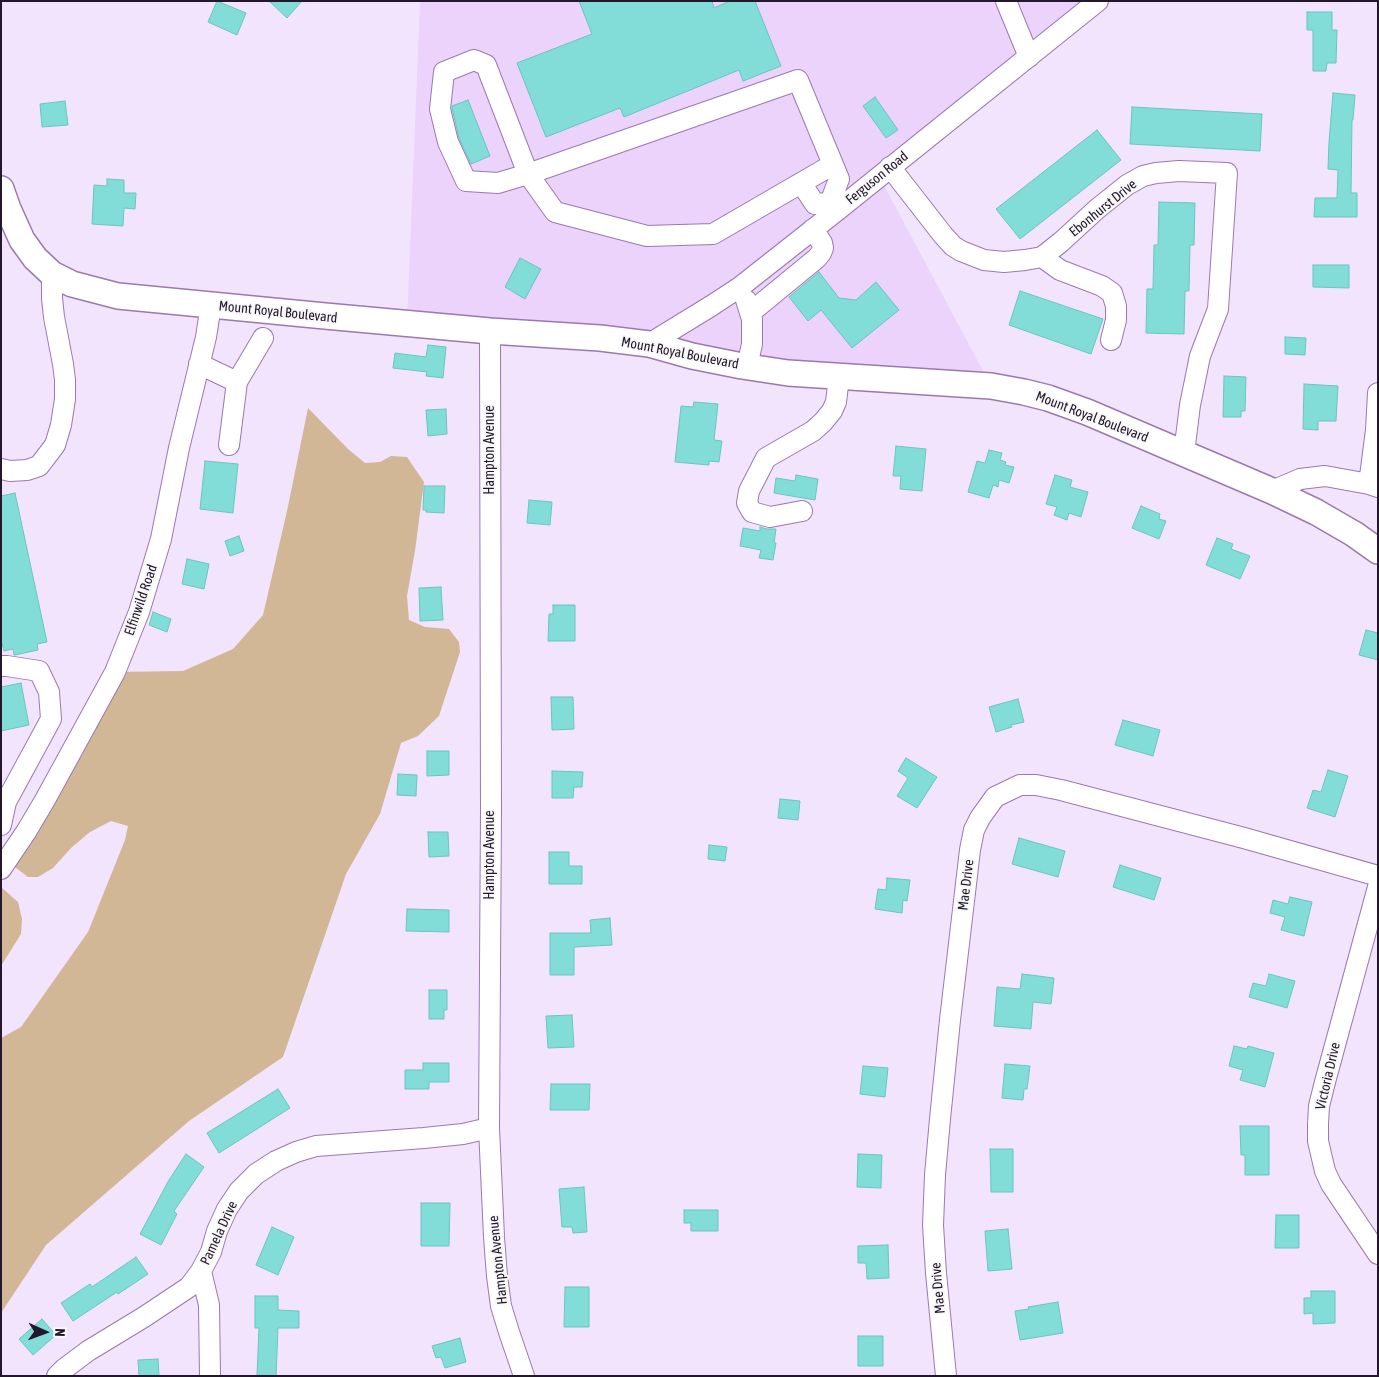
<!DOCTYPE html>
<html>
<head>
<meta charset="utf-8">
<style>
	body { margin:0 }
	#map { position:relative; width:1379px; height:1377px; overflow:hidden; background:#f2e4fc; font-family:"Asap Condensed",sans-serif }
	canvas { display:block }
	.frame { position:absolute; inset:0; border:2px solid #24172d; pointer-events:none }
	.north { position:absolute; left:20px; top:1307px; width:50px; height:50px; -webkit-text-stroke:4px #f8f8f8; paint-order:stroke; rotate:92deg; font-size:14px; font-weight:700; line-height:20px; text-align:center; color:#24172d }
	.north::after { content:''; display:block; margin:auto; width:18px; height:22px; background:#24172d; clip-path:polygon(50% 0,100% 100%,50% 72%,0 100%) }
</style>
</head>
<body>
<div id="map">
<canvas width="1379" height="1377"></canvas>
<div class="frame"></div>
<div class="north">N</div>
</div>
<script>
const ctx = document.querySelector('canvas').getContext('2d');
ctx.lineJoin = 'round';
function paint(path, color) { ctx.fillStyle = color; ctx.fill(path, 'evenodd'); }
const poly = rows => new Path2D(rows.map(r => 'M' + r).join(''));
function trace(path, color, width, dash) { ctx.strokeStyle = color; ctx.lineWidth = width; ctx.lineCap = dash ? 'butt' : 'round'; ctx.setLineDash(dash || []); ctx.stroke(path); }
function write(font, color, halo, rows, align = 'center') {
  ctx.font = font + ' "Asap Condensed",sans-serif'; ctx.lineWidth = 4; ctx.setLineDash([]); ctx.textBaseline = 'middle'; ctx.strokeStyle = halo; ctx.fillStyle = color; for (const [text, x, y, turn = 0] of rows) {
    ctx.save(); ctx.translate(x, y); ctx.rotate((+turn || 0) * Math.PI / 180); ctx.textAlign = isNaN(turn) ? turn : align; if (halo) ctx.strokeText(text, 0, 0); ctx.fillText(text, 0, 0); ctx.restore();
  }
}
paint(poly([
	[425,1,1098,1,879,176,991,386,407,324,420,3]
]), '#ebd3fb');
paint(poly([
	[308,408,348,449,365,463,380,462,391,456,407,457,424,482,415,551,407,596,409,620,425,627,449,629,459,642,460,652,439,716,418,736,401,743,380,814,346,874,283,1057,189,1121,46,1245,1,1313,1,1038,21,1027,88,932,125,840,128,826,111,821,90,832,71,848,53,868,38,877,28,877,7,861,115,672,183,671,233,649,263,615,287,511],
	[1,887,18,902,22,919,21,934,1,966]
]), '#d2b797');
const building = poly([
	[217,1,246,13,237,35,208,22,217,1],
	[269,1,302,1,287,18,269,1],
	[579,1,712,1,714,8,730,1,755,1,781,66,743,81,739,70,624,117,620,108,546,137,517,63,592,34,579,1],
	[1307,12,1332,12,1332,30,1337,30,1336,63,1327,63,1326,71,1313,71,1313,30,1307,30,1307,12],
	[1333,93,1355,95,1353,120,1352,120,1351,193,1357,193,1357,217,1314,217,1315,198,1337,198,1338,170,1328,169,1329,142,1333,93],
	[875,97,898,130,886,138,863,106,875,97],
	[468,100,490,156,471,164,459,138,452,108,452,106,468,100],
	[65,101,68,125,42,127,40,104,65,101],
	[1132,107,1262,114,1260,151,1130,144,1132,107],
	[1097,130,1121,160,1020,239,996,209,1097,130],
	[107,179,124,180,124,193,136,193,135,209,124,208,123,226,92,224,94,185,107,186,107,179],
	[1159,202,1195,203,1194,245,1190,245,1189,291,1185,291,1184,334,1146,333,1147,289,1153,289,1154,245,1158,245,1159,202],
	[520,258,541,269,525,299,505,287,520,258],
	[1313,265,1349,265,1349,288,1313,287,1313,265],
	[819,272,839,298,856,300,876,282,899,310,852,348,821,310,808,321,789,297,819,272],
	[1020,291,1103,319,1091,354,1009,325,1020,291],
	[1285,337,1306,338,1305,355,1285,354,1285,337],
	[428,345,446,347,443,378,426,376,427,372,393,368,395,353,426,357,428,345],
	[1224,376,1246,377,1245,411,1241,411,1241,417,1223,417,1224,376],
	[1304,384,1338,386,1336,421,1318,421,1318,430,1303,429,1304,384],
	[694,402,718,404,714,440,722,441,719,462,709,461,709,465,675,462,681,406,693,407,694,402],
	[446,409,447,434,428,436,426,410,446,409],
	[896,446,926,449,922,491,900,489,901,476,893,476,896,446],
	[989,450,1002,453,1000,460,1006,462,1005,465,1014,467,1009,483,999,480,998,487,993,485,989,498,968,492,977,461,985,463,989,450],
	[205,461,238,464,233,513,200,509,205,461],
	[796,475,818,479,815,500,774,493,776,478,795,481,796,475],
	[1055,475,1072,480,1070,487,1088,492,1081,517,1069,513,1067,520,1054,515,1057,507,1046,504,1055,475],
	[424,486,445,486,444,513,426,512,426,510,423,510,424,486],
	[15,493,47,642,37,644,38,650,15,655,14,655,13,649,4,651,1,640,1,496,15,493],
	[529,500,552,502,550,525,527,523,529,500],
	[1141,506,1160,514,1159,519,1166,521,1159,539,1132,528,1141,506],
	[760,527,767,529,776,529,774,543,776,543,773,560,759,558,761,550,740,546,743,528,760,531,760,527],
	[239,536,244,551,230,556,225,541,239,536],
	[1217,538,1233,544,1231,549,1250,556,1240,579,1206,565,1217,538],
	[187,559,209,564,204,589,182,584,187,559],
	[441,587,443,620,420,621,419,588,441,587],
	[553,605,575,605,575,641,548,641,549,614,553,614,553,605],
	[153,612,171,619,167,632,149,625,153,612],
	[1366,630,1378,633,1378,660,1359,655,1366,630],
	[21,683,29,725,1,731,1,687,21,683],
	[551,697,573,697,574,729,552,730,551,697],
	[1018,699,1024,722,1011,725,1012,727,996,732,989,707,1018,699],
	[1123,720,1160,730,1153,756,1115,745,1123,720],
	[427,751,449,751,449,775,427,776,427,751],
	[906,758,937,777,917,808,897,796,908,778,898,771,906,758],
	[1328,770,1348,776,1335,817,1307,808,1313,790,1321,792,1328,770],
	[552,771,583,772,582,787,574,787,573,798,552,798,552,771],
	[398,774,417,775,416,796,397,795,398,774],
	[780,799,800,801,798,820,778,818,780,799],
	[428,832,448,832,449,856,429,857,428,832],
	[1019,838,1065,851,1058,877,1012,864,1019,838],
	[709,845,727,847,725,861,708,859,709,845],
	[549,852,569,852,569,866,582,866,582,884,549,884,549,852],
	[1120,865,1161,878,1154,900,1113,887,1120,865],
	[887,878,910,880,907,901,903,900,902,913,875,909,878,889,886,890,887,878],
	[1290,897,1312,902,1304,936,1281,930,1285,917,1270,913,1273,900,1288,904,1290,897],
	[407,909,449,910,449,932,406,931,407,909],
	[610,918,612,945,574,947,574,975,550,975,550,933,591,933,590,920,610,918],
	[1022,974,1054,978,1051,1004,1033,1002,1031,1029,994,1026,997,987,1020,989,1022,974],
	[1269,974,1295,981,1287,1008,1249,997,1253,983,1266,986,1269,974],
	[429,990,447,990,447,1010,444,1010,444,1019,429,1019,429,990],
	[572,1015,574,1047,548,1048,546,1016,572,1015],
	[1234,1046,1247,1049,1248,1046,1274,1053,1265,1087,1240,1080,1243,1070,1229,1066,1234,1046],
	[423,1063,449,1063,449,1082,429,1082,429,1089,405,1089,405,1070,423,1070,423,1063],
	[1005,1064,1030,1066,1027,1089,1024,1089,1023,1100,1002,1098,1005,1064],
	[863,1066,888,1068,885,1097,860,1094,863,1066],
	[551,1084,590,1084,589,1110,550,1110,551,1084],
	[278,1089,290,1108,219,1153,207,1133,278,1089],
	[1240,1126,1269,1126,1269,1175,1245,1175,1245,1155,1241,1155,1240,1126],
	[990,1149,1013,1149,1013,1192,991,1192,990,1149],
	[186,1154,204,1167,174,1211,177,1214,161,1245,140,1234,169,1180,186,1154],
	[858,1154,882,1155,881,1188,857,1187,858,1154],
	[584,1187,587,1232,573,1233,572,1227,562,1227,559,1189,584,1187],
	[421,1203,450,1203,449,1246,421,1246,421,1203],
	[684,1210,718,1210,718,1231,691,1231,691,1223,684,1223,684,1210],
	[1276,1215,1299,1215,1299,1248,1275,1248,1276,1215],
	[272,1227,294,1237,278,1275,256,1265,272,1227],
	[1008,1229,1012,1269,988,1271,985,1231,1008,1229],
	[888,1245,889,1278,867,1279,866,1263,858,1263,858,1246,888,1245],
	[136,1257,148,1274,118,1294,117,1292,73,1321,61,1303,90,1284,92,1287,136,1257],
	[565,1287,589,1287,589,1327,564,1327,565,1287],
	[1311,1291,1335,1291,1335,1323,1313,1324,1313,1313,1304,1314,1304,1298,1311,1298,1311,1291],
	[255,1296,278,1296,278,1310,299,1311,299,1328,278,1328,276,1376,257,1376,259,1328,255,1328,255,1296],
	[1058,1302,1063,1333,1020,1340,1015,1311,1029,1309,1028,1307,1058,1302],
	[42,1319,56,1335,33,1355,19,1339,42,1319],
	[858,1336,883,1336,883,1366,858,1366,858,1336],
	[460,1338,466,1362,445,1368,441,1357,436,1358,432,1346,460,1338],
	[158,1359,159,1376,139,1376,138,1360,158,1359]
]);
paint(building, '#82ddd9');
trace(building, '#69c5c1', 1);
const minor = poly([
	[1006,1,1029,57],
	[474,60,486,65,528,174,498,183,466,181,448,142,440,109,444,72,474,60],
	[832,165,713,234,647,236,555,212,528,174,798,80,839,179,830,203,839,209],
	[890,167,943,235,953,246,961,251,984,260,1004,262,1025,260,1042,257,1061,242,1097,209,1127,185,1143,176,1156,173,1179,171,1227,173,1218,309,1200,356,1190,405,1184,453],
	[801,183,815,204,830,203],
	[1042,257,1060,270,1102,286,1112,293,1116,306,1116,320,1111,340],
	[746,300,752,319,752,344,747,367],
	[750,313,817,258,821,253,823,248,822,243,813,229],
	[490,331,491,811,489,1128,494,1237,497,1276,501,1306,509,1332,524,1376],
	[649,344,711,306,740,287,839,209,1098,1],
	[199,364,237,382,263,338],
	[229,445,237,382],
	[1,469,10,471,27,470,39,466,55,445,61,425,65,399,65,380,63,364,54,317,52,298,52,274],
	[1369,484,1376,430,1378,393],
	[1272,491,1300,479,1325,476,1369,484,1378,487],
	[802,511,770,517,752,512,747,503,749,491,766,458,813,431,823,422,832,411,836,402,839,377],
	[1,666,7,666,39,671,49,692,51,719,6,802,1,825],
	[1,869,26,832,45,800,115,672,139,612,161,539,179,448,206,337,211,305],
	[1378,887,1325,1082,1319,1106,1318,1124,1318,1141,1325,1171,1331,1184,1378,1254],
	[201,1271,209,1305,210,1376],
	[57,1376,64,1369,88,1351,144,1317,189,1287,201,1271,211,1252,217,1231,227,1209,239,1191,256,1174,276,1161,296,1152,316,1146,424,1138,463,1134,489,1128],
	[946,1376,936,1273,933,1225,935,1175,940,1119,950,1020,970,850,974,830,980,818,995,797,1020,785,1036,785,1061,790,1244,838,1378,876]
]);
const major = poly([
	[1,189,8,209,22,240,35,258,52,274,72,284,118,296,325,316,490,331,600,338,649,344,692,356,742,366,788,373,991,386,1024,392,1048,398,1087,412,1272,491,1316,512,1354,534,1378,551]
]);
trace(minor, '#9a79b0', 22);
trace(major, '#9a79b0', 28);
trace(minor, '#fff', 20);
trace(major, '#fff', 25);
write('14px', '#24172d', '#f8f8f8', [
	["Ferguson Road",877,178,-39],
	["Ebonhurst Drive",1103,208,-39],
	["Mount Royal Boulevard",278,312,6],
	["Mount Royal Boulevard",680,353,11],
	["Mount Royal Boulevard",1092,417,21],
	["Hampton Avenue",490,450,-90],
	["Elfinwild Road",141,600,-71],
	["Hampton Avenue",490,855,-90],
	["Mae Drive",966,885,-83],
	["Victoria Drive",1328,1076,-77],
	["Pamela Drive",219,1233,-65],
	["Hampton Avenue",498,1260,-96],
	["Mae Drive",938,1288,-95]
]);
</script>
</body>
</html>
